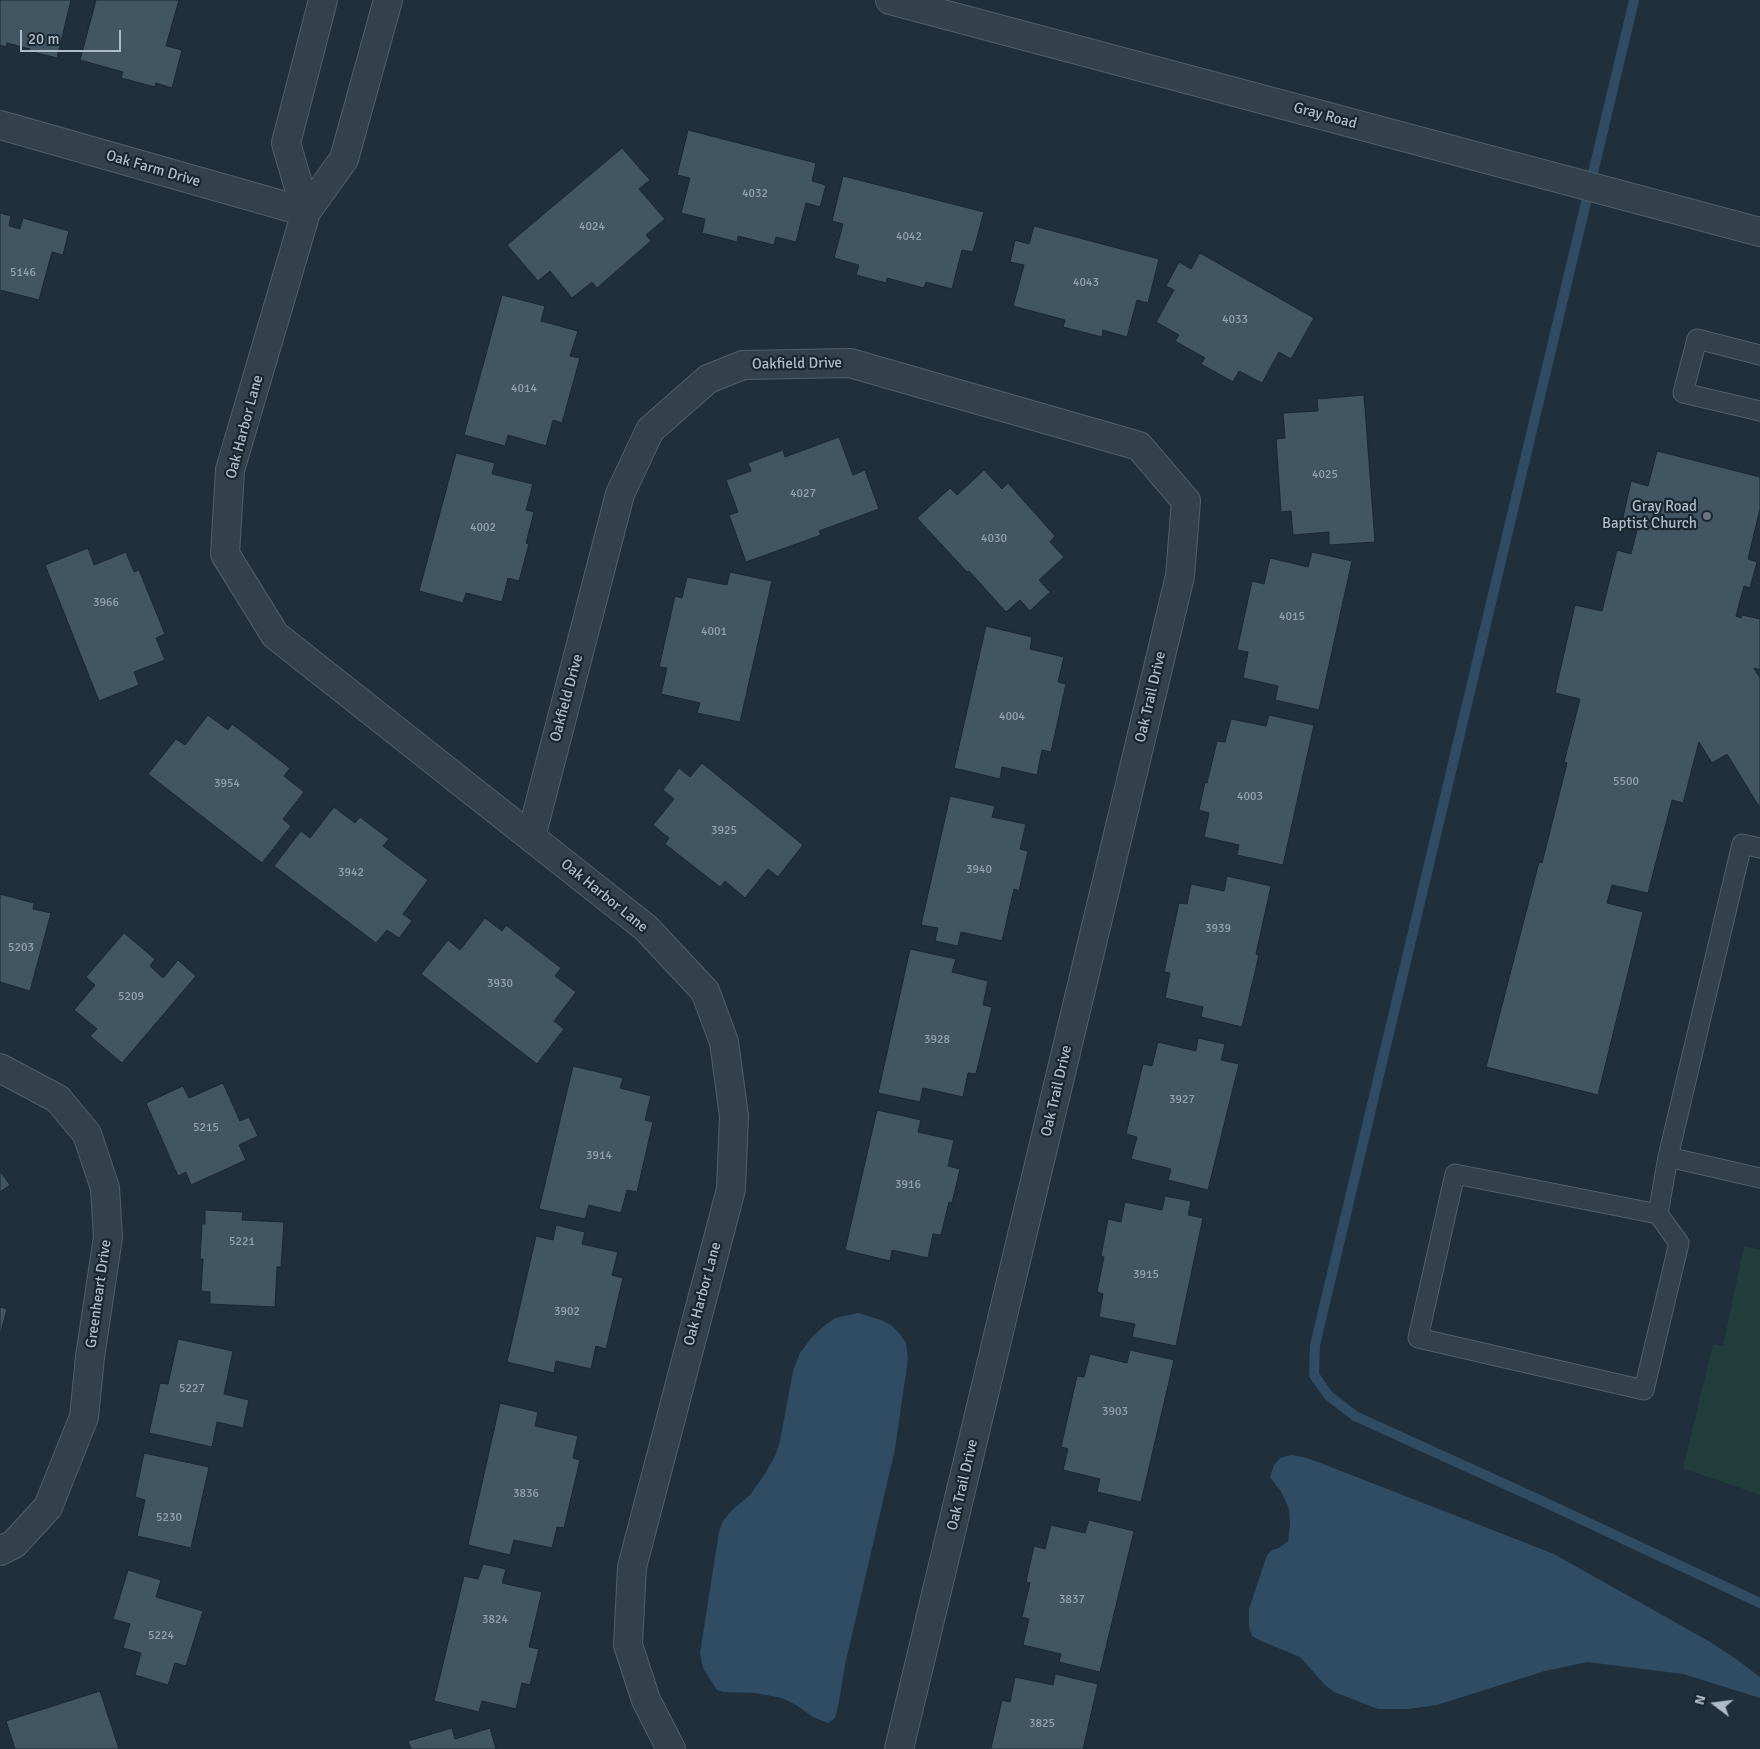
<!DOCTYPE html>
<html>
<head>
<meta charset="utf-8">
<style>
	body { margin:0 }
	#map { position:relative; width:1760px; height:1749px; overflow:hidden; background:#1f2f3c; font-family:Signika,sans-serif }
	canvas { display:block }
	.north { position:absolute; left:1690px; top:1679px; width:50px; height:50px; -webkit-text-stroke:4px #182630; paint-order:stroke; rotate:285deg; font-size:14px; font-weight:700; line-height:20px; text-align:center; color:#aebcc8 }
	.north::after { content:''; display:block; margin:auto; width:18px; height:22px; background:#aebcc8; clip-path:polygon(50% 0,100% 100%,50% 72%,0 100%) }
	.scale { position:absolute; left:20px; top:30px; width:101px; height:22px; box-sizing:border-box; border:2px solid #aebcc8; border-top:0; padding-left:6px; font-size:15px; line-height:18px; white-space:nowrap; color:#aebcc8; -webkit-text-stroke:4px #182630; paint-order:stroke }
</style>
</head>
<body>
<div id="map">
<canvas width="1760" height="1749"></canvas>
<div class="north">N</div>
<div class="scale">20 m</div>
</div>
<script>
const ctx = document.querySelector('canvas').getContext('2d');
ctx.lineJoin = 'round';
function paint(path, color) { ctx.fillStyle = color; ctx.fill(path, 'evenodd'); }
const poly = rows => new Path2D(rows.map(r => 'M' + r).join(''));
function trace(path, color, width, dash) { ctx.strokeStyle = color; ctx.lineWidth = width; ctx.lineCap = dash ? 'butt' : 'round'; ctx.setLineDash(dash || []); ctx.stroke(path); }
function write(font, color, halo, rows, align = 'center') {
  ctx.font = font + ' Signika,sans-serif'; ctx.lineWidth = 4.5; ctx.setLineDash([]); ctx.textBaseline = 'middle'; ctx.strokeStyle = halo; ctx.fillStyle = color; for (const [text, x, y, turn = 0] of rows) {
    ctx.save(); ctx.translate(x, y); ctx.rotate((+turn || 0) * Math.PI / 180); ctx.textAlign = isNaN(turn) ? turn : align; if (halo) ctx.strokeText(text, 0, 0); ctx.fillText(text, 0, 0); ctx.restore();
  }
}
paint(poly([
	[1744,1246,1760,1250,1760,1495,1683,1468,1713,1344,1723,1346]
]), '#213d3c');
paint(poly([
	[858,1313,881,1320,891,1325,899,1333,906,1343,908,1359,895,1449,845,1665,838,1707,835,1718,828,1723,813,1717,796,1705,782,1698,755,1693,723,1692,717,1690,703,1668,700,1653,719,1532,723,1521,732,1510,750,1495,765,1474,776,1454,780,1441,793,1371,800,1353,812,1337,823,1327,835,1318],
	[1291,1455,1303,1457,1318,1462,1554,1554,1712,1643,1736,1659,1760,1677,1760,1698,1683,1674,1587,1662,1545,1671,1437,1705,1408,1709,1378,1709,1334,1692,1325,1685,1300,1657,1261,1641,1252,1636,1249,1626,1249,1609,1267,1555,1272,1550,1279,1548,1288,1541,1290,1526,1289,1509,1282,1493,1270,1477,1274,1465,1280,1458]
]), '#2f4c63');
trace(poly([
	[1634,0,1315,1345,1314,1375,1329,1396,1355,1416,1542,1501,1760,1603]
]), '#2f4c63', 10);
const building = poly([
	[0,0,71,0,57,58,29,51,30,49,7,43,6,47,0,45,0,0],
	[96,0,179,0,166,46,182,50,172,88,156,83,155,87,121,78,123,72,80,60,96,0],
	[688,130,816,163,812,181,826,185,820,207,806,203,796,242,776,237,774,245,738,236,737,242,702,233,705,219,681,213,690,178,677,175,688,130],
	[622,148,650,180,639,189,665,219,646,235,651,241,597,288,592,282,572,298,550,271,538,281,507,245,622,148],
	[843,176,984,212,973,252,962,250,952,289,926,282,924,288,887,278,886,283,856,275,859,265,834,258,843,224,832,221,843,176],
	[0,213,11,216,9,226,20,229,23,218,69,231,63,255,52,252,39,300,0,290,0,213],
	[1034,226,1159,259,1148,303,1137,300,1127,337,1103,330,1102,337,1063,327,1065,320,1013,306,1024,265,1010,262,1015,240,1029,244,1034,226],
	[1200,253,1314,318,1291,359,1279,352,1262,383,1239,371,1233,382,1201,364,1205,358,1175,341,1179,335,1156,322,1174,290,1166,286,1179,262,1191,269,1200,253],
	[502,295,545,306,541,321,578,331,570,356,580,358,562,423,553,420,546,446,508,435,505,446,464,435,502,295],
	[1364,395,1375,542,1329,545,1329,532,1293,535,1291,511,1281,512,1276,439,1285,438,1283,413,1318,411,1317,399,1364,395],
	[839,437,853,475,865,470,879,509,819,531,821,535,746,562,729,515,738,512,726,480,751,471,748,463,783,450,785,457,839,437],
	[1657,451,1760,477,1760,509,1748,559,1757,562,1750,588,1744,586,1736,616,1741,618,1742,615,1760,619,1760,670,1754,668,1760,678,1760,808,1727,754,1712,763,1699,742,1683,803,1672,800,1648,893,1612,885,1607,903,1643,912,1598,1095,1486,1067,1539,862,1542,863,1567,763,1564,762,1580,699,1555,693,1575,605,1602,611,1617,550,1631,554,1638,526,1622,522,1631,481,1648,486,1657,451],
	[456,453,495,463,492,474,533,484,526,510,534,512,526,543,529,544,519,581,508,578,502,602,466,593,463,603,419,591,456,453],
	[984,470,1002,489,1008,483,1055,536,1050,542,1064,557,1039,580,1050,592,1030,611,1020,600,1006,612,969,571,967,572,917,518,950,488,957,495,984,470],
	[88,548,94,565,126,552,134,572,139,570,165,634,156,638,165,660,134,672,139,685,99,701,45,565,88,548],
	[1312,552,1352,561,1319,710,1275,700,1278,686,1243,678,1248,652,1237,650,1252,581,1264,584,1270,558,1308,567,1312,552],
	[730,572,772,581,740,722,697,713,700,703,661,694,667,668,659,667,675,596,682,598,687,577,727,585,730,572],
	[986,626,1032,637,1030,649,1064,657,1058,682,1066,684,1051,752,1042,750,1037,775,1002,767,1000,779,954,768,986,626],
	[208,715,228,730,232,724,290,768,284,776,304,792,283,819,291,826,262,863,148,774,176,739,185,745,208,715],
	[1269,715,1314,725,1283,865,1237,855,1239,845,1204,837,1209,813,1199,810,1205,782,1207,783,1217,741,1225,742,1231,719,1266,726,1269,715],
	[702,763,803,845,778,877,768,869,745,898,725,881,720,887,665,844,669,838,653,825,674,799,663,790,679,768,690,777,702,763],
	[950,796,995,806,992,817,1026,824,1020,849,1028,851,1019,891,1014,889,1002,941,961,932,958,946,935,941,938,928,921,925,950,796],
	[334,807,355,823,360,817,389,839,383,846,428,880,403,914,412,921,399,938,387,930,376,943,274,866,301,831,310,838,334,807],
	[1227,876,1271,886,1256,954,1259,955,1242,1027,1201,1017,1203,1007,1165,998,1170,973,1164,972,1179,903,1187,904,1191,884,1224,891,1227,876],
	[0,894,34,903,33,909,51,913,30,991,0,982,0,894],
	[485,918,502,931,506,925,561,968,555,976,576,992,554,1021,564,1029,537,1064,421,974,448,940,460,950,485,918],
	[124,933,155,959,150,966,163,978,178,960,196,976,122,1063,90,1036,97,1029,74,1010,95,985,86,977,124,933],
	[910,949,956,959,952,972,988,981,983,1005,992,1007,976,1074,968,1073,963,1097,923,1088,920,1102,878,1093,910,949],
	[1198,1038,1225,1044,1221,1060,1239,1064,1208,1190,1168,1180,1171,1169,1131,1159,1137,1137,1126,1134,1143,1064,1152,1066,1158,1042,1196,1051,1198,1038],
	[573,1066,623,1078,620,1088,651,1096,645,1120,653,1122,637,1192,627,1190,621,1213,589,1205,585,1219,539,1209,573,1066],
	[223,1083,240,1121,249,1117,258,1136,239,1145,246,1160,191,1185,186,1172,178,1176,146,1103,183,1086,189,1098,223,1083],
	[877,1110,921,1120,918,1132,954,1140,948,1166,960,1169,952,1203,949,1202,941,1235,933,1234,928,1258,892,1250,890,1261,845,1250,877,1110],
	[0,1171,10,1185,0,1192,0,1171],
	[1165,1196,1191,1201,1188,1215,1203,1218,1176,1346,1132,1337,1135,1324,1099,1317,1103,1294,1097,1292,1104,1257,1101,1256,1108,1219,1121,1222,1125,1202,1162,1210,1165,1196],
	[205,1210,243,1212,242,1220,284,1222,281,1267,277,1267,275,1307,210,1304,210,1292,201,1291,203,1259,200,1259,202,1224,205,1224,205,1210],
	[556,1225,585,1232,582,1244,618,1252,612,1275,623,1278,606,1349,596,1346,591,1369,556,1361,554,1373,507,1362,536,1236,553,1240,556,1225],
	[0,1307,7,1309,0,1336,0,1307],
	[178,1339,233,1351,224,1394,249,1400,243,1428,217,1422,212,1447,149,1433,160,1383,168,1384,178,1339],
	[1130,1350,1174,1360,1141,1502,1097,1492,1100,1479,1063,1470,1068,1449,1061,1447,1077,1376,1084,1377,1090,1354,1127,1363,1130,1350],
	[500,1403,538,1412,535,1426,578,1436,573,1458,580,1460,564,1528,557,1527,552,1548,514,1540,510,1555,468,1545,500,1403],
	[144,1453,209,1467,191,1548,137,1536,145,1500,135,1497,144,1453],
	[1089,1520,1134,1531,1100,1672,1059,1662,1061,1654,1023,1645,1029,1619,1022,1617,1030,1583,1026,1582,1034,1546,1045,1549,1051,1525,1085,1533,1089,1520],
	[483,1564,506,1569,502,1583,542,1592,529,1647,539,1649,530,1685,522,1683,516,1709,482,1701,479,1712,434,1701,464,1576,478,1579,483,1564],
	[128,1570,161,1580,156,1597,203,1611,186,1666,175,1663,168,1685,135,1675,141,1653,123,1648,130,1624,113,1619,128,1570],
	[1055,1674,1098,1684,1083,1749,988,1749,989,1747,991,1748,1002,1700,1010,1702,1015,1677,1053,1685,1055,1674],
	[100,1691,119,1749,15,1749,6,1721,100,1691],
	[452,1728,455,1739,490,1728,496,1749,411,1749,408,1741,452,1728]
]);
paint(building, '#425563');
trace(building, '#1a2832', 1);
const service = poly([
	[1760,355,1697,339,1683,393,1760,411],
	[1668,1157,1742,844,1760,848],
	[1658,1214,1455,1174,1418,1338,1644,1390,1679,1243,1658,1214,1668,1157,1760,1178]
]);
const minor = poly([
	[323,0,286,143,306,212,344,159,388,0],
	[0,125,306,212,230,470,225,554,275,635,646,928,705,991,724,1042,734,1116,731,1189,632,1567,628,1645,646,1700,671,1749],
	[531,837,620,494,650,430,708,379,743,365,850,363,1139,446,1186,501,1180,576,899,1749],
	[0,1068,58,1099,87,1134,105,1188,108,1237,90,1357,84,1417,48,1507,14,1544,0,1551]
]);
const tertiary = poly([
	[890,0,1760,232]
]);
trace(service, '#515f69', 21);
trace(minor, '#515f69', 30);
trace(tertiary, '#515f69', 30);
trace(service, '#33414c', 19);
trace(minor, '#33414c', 28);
trace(tertiary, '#33414c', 28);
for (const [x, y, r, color] of [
	[1707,516,5,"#6b7280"]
]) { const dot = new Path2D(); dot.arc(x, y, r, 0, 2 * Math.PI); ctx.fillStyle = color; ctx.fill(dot); trace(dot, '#182630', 2); }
write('12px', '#93a2af', null, [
	["4032",755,194],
	["4024",592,227],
	["4042",909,237],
	["5146",23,273],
	["4043",1086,283],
	["4033",1235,320],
	["4014",524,389],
	["4025",1325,475],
	["4027",803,494],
	["4002",483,528],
	["4030",994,539],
	["3966",106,603],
	["4015",1292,617],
	["4001",714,632],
	["4004",1012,717],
	["5500",1626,782],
	["3954",227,784],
	["4003",1250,797],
	["3925",724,831],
	["3940",979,870],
	["3942",351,873],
	["3939",1218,929],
	["5203",21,948],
	["3930",500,984],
	["5209",131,997],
	["3928",937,1040],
	["3927",1182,1100],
	["5215",206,1128],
	["3914",599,1156],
	["3916",908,1185],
	["5221",242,1242],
	["3915",1146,1275],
	["3902",567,1312],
	["5227",192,1389],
	["3903",1115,1412],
	["3836",526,1494],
	["5230",169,1518],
	["3837",1072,1600],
	["3824",495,1620],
	["5224",161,1636],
	["3825",1042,1724]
]);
write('15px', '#aebcc8', '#182630', [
	["Gray Road",1325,116,15],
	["Oak Farm Drive",153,169,16],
	["Oakfield Drive",797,364,-1],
	["Oak Harbor Lane",245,427,-75],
	["Oak Trail Drive",1151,697,-77],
	["Oakfield Drive",567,698,-75],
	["Oak Harbor Lane",604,896,39],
	["Oak Trail Drive",1057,1091,-77],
	["Greenheart Drive",99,1294,-82],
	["Oak Harbor Lane",703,1294,-75],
	["Oak Trail Drive",963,1485,-77]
]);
write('15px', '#aebcc8', '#182630', [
	["Gray Road",1697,507],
	["Baptist Church",1697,524]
], 'right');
</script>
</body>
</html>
